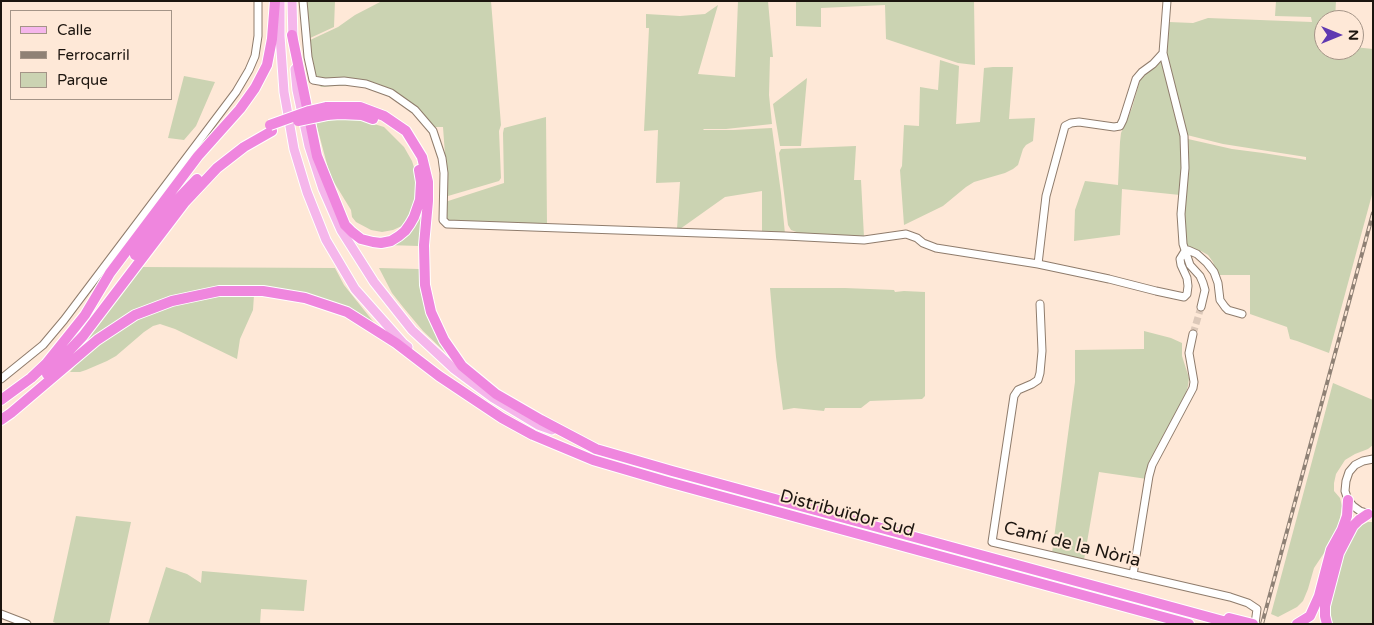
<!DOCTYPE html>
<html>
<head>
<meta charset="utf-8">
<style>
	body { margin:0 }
	#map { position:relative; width:1374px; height:625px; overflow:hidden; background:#fee8d7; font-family:"Varela Round",sans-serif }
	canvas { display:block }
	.frame { position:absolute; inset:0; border:2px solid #1c150f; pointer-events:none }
	.legend { position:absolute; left:10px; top:10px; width:162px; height:90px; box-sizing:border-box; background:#fee8d7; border:1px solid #a49487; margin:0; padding:6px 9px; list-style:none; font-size:15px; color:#1c150f }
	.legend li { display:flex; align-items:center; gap:10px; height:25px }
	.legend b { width:25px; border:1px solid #a49487 }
	.north { position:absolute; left:1314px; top:10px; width:50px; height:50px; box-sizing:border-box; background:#fee8d7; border:1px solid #a49487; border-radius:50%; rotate:90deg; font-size:14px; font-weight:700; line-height:20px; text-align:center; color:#1c150f }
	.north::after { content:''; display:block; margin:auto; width:18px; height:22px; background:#6039b1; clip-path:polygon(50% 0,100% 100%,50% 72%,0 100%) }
</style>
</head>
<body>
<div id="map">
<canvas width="1374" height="625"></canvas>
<div class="frame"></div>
<ul class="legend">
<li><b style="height:6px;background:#f5b6eb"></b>Calle</li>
<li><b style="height:6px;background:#8f8175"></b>Ferrocarril</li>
<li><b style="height:14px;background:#cbd3b2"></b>Parque</li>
</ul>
<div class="north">N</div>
</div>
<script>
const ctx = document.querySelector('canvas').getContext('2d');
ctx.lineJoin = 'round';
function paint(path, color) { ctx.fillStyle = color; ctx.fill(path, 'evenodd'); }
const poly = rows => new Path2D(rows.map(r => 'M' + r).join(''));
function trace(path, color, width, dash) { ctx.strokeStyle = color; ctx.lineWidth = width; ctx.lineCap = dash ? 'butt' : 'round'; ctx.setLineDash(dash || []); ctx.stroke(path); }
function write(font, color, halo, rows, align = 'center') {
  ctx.font = font + ' "Varela Round",sans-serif'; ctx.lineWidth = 4; ctx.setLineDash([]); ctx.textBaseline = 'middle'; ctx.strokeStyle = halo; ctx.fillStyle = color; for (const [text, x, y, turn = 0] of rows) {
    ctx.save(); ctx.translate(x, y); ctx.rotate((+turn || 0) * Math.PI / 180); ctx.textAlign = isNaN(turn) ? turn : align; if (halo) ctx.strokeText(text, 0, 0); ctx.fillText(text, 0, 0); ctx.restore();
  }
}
paint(poly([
	[306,1,335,1,334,27,308,39],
	[382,1,491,1,501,125,499,131,501,178,499,181,448,196,443,127,427,127,419,118,406,106,390,96,365,87,352,85,321,87,315,81,308,41,338,27,355,15],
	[738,1,768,1,773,57,770,57,769,95,772,124,726,129,704,129,703,130,733,130,772,128,781,193,785,234,762,233,762,191,725,197,680,229,677,229,680,182,656,183,658,130,644,131,649,28,646,28,646,14,680,16,705,14,718,5,698,74,735,77],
	[796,1,974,1,975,65,958,63,886,39,885,5,821,8,821,27,796,26],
	[1276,1,1336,1,1335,20,1324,20,1324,50,1354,50,1354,47,1373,49,1373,191,1329,353,1297,341,1290,339,1287,327,1250,314,1250,275,1217,275,1213,262,1208,255,1201,251,1191,250,1187,247,1185,229,1185,211,1189,154,1188,139,1232,149,1263,153,1301,159,1306,160,1306,157,1223,144,1187,135,1166,54,1169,22,1193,23,1208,18,1312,22,1311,17,1275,16],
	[1161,59,1182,138,1183,154,1180,195,1122,189,1120,235,1074,241,1075,210,1085,181,1118,185,1120,142,1121,133,1132,108,1140,80,1143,76],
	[940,60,959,66,956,124,980,122,984,68,993,67,1013,67,1009,119,1035,118,1033,141,1026,145,1023,149,1018,165,1013,169,1005,173,974,182,966,187,943,206,904,225,900,170,902,166,904,125,919,126,920,87,938,90],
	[184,76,215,82,196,126,184,140,168,138],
	[807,78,801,146,780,146,773,104],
	[546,117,547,225,447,222,441,223,445,202,504,183,503,133,504,128],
	[336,119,358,119,384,127,404,147,412,161,417,177,417,192,410,218,404,225,393,230,382,232,371,230,356,222,352,217,351,210,332,179,328,168,316,123],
	[856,146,854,180,861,180,864,237,799,233,791,230,788,225,779,153,781,149],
	[423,210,419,246,386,245,410,233,415,226],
	[140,267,335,268,344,285,376,325,354,313,239,287,128,314,119,319,77,347],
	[379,268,419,269,420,289,424,305,434,331,448,355,423,331,403,307,392,293],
	[770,288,845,288,894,290,895,292,904,291,925,292,925,396,922,399,870,401,861,408,825,408,824,411,794,408,783,410,776,357],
	[254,295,253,310,240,339,237,359,175,329,160,324,153,326,144,332,116,356,107,361,86,370,80,372,70,372,88,351,133,321,169,305,219,296],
	[1144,331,1171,338,1182,343,1182,356,1189,378,1188,386,1185,396,1147,479,1099,472,1084,560,1052,553,1075,382,1075,350,1144,349],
	[1333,383,1373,400,1373,445,1368,449,1355,454,1345,460,1336,474,1334,483,1334,491,1340,498,1342,506,1339,524,1326,550,1314,568,1308,589,1303,601,1297,607,1278,617,1271,614],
	[76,516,131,522,109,624,58,624,53,622],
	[1368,522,1373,522,1373,624,1333,624,1329,612,1339,566,1349,539,1360,526],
	[166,567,187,574,201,583,202,571,307,580,304,611,261,609,260,624,148,624]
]), '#cbd3b2');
trace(poly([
	[1193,334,1201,307]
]), '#dcc8b9', 7, [7, 3.5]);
const minor = poly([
	[303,1,308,57,313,80,325,82,344,81,366,84,391,93,415,110,433,131,442,158,444,173,443,220,447,224,785,236,864,240,906,234,917,238,923,243,936,248,1038,264,1109,279,1156,291,1184,297,1187,294,1188,286,1187,278,1181,265,1180,259,1185,251,1188,250,1197,254,1207,263,1214,272,1218,283,1220,300,1225,307,1228,310,1242,314],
	[1163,53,1184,136,1185,168,1181,214,1183,244,1190,265,1200,276,1203,283,1205,290,1201,307],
	[1038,264,1046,196,1065,126,1071,123,1079,122,1114,127,1120,126,1123,120,1136,79,1142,72,1153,64,1163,53,1167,1],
	[1040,304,1042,351,1040,373,1038,380,1032,384,1018,390,1014,396,992,542,1230,597,1248,603,1257,609,1255,624],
	[1,379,43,345,64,320,236,92,249,70,255,56,258,36,258,1],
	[1370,514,1360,511,1353,506,1348,500,1345,491,1346,481,1349,472,1355,465,1363,461,1373,459],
	[1133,575,1149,476,1152,465,1193,388,1194,382,1189,353,1193,334],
	[1,614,27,624]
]);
const major = poly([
	[280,1,280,36,284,92,294,149,307,192,326,240,355,289,403,343,408,347],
	[292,1,293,41],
	[295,69,297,90,309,146,323,189,341,230,374,282,412,330,454,369,493,398,538,425,552,430]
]);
const highway = poly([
	[292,35,317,156,345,225,352,232,361,239,373,242,381,243,391,241,399,236,405,231,410,224,414,217,420,200,421,182,419,170],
	[326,107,360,107,384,116,406,131,422,157,428,182,428,201,424,245,425,285,431,312,444,340,462,366,496,394,541,420,596,449,672,471,1234,624],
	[327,115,340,114,362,115,373,119],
	[135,255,178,199,197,179],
	[45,365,85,315,110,273,198,156,240,109,255,88,267,65,272,39,275,1],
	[47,374,83,336,185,202,217,168,244,147,272,131],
	[1,400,31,378,49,361],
	[1,420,11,413,97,340,135,315,172,301,219,291,263,291,305,298,347,312,396,343,439,376,502,418,533,435,593,460,668,482,1189,624],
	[1229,618,1253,624],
	[1297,624,1310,616,1319,596,1331,550,1342,530,1347,516,1348,500],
	[1327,624,1325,616,1325,606,1339,553,1353,526,1359,520,1368,514]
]);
trace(minor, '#8f7c6c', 9);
trace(major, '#fff', 11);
trace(highway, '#fff', 12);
trace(minor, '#fff', 7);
trace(major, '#f5b6eb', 9);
trace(highway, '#ef86de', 10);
const rail = poly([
	[1262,624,1373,213]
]);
trace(rail, '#8f8175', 4);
trace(rail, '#fee8d7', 2, [5.5]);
const highwayBridge = poly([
	[298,121,327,115],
	[270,125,309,111,326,107]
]);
trace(highwayBridge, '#fff', 12, []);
trace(highwayBridge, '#ef86de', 10);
write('18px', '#1c150f', '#fee8d7', [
	["Distribuïdor Sud",847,514,15],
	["Camí de la Nòria",1072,545,14]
]);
</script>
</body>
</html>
